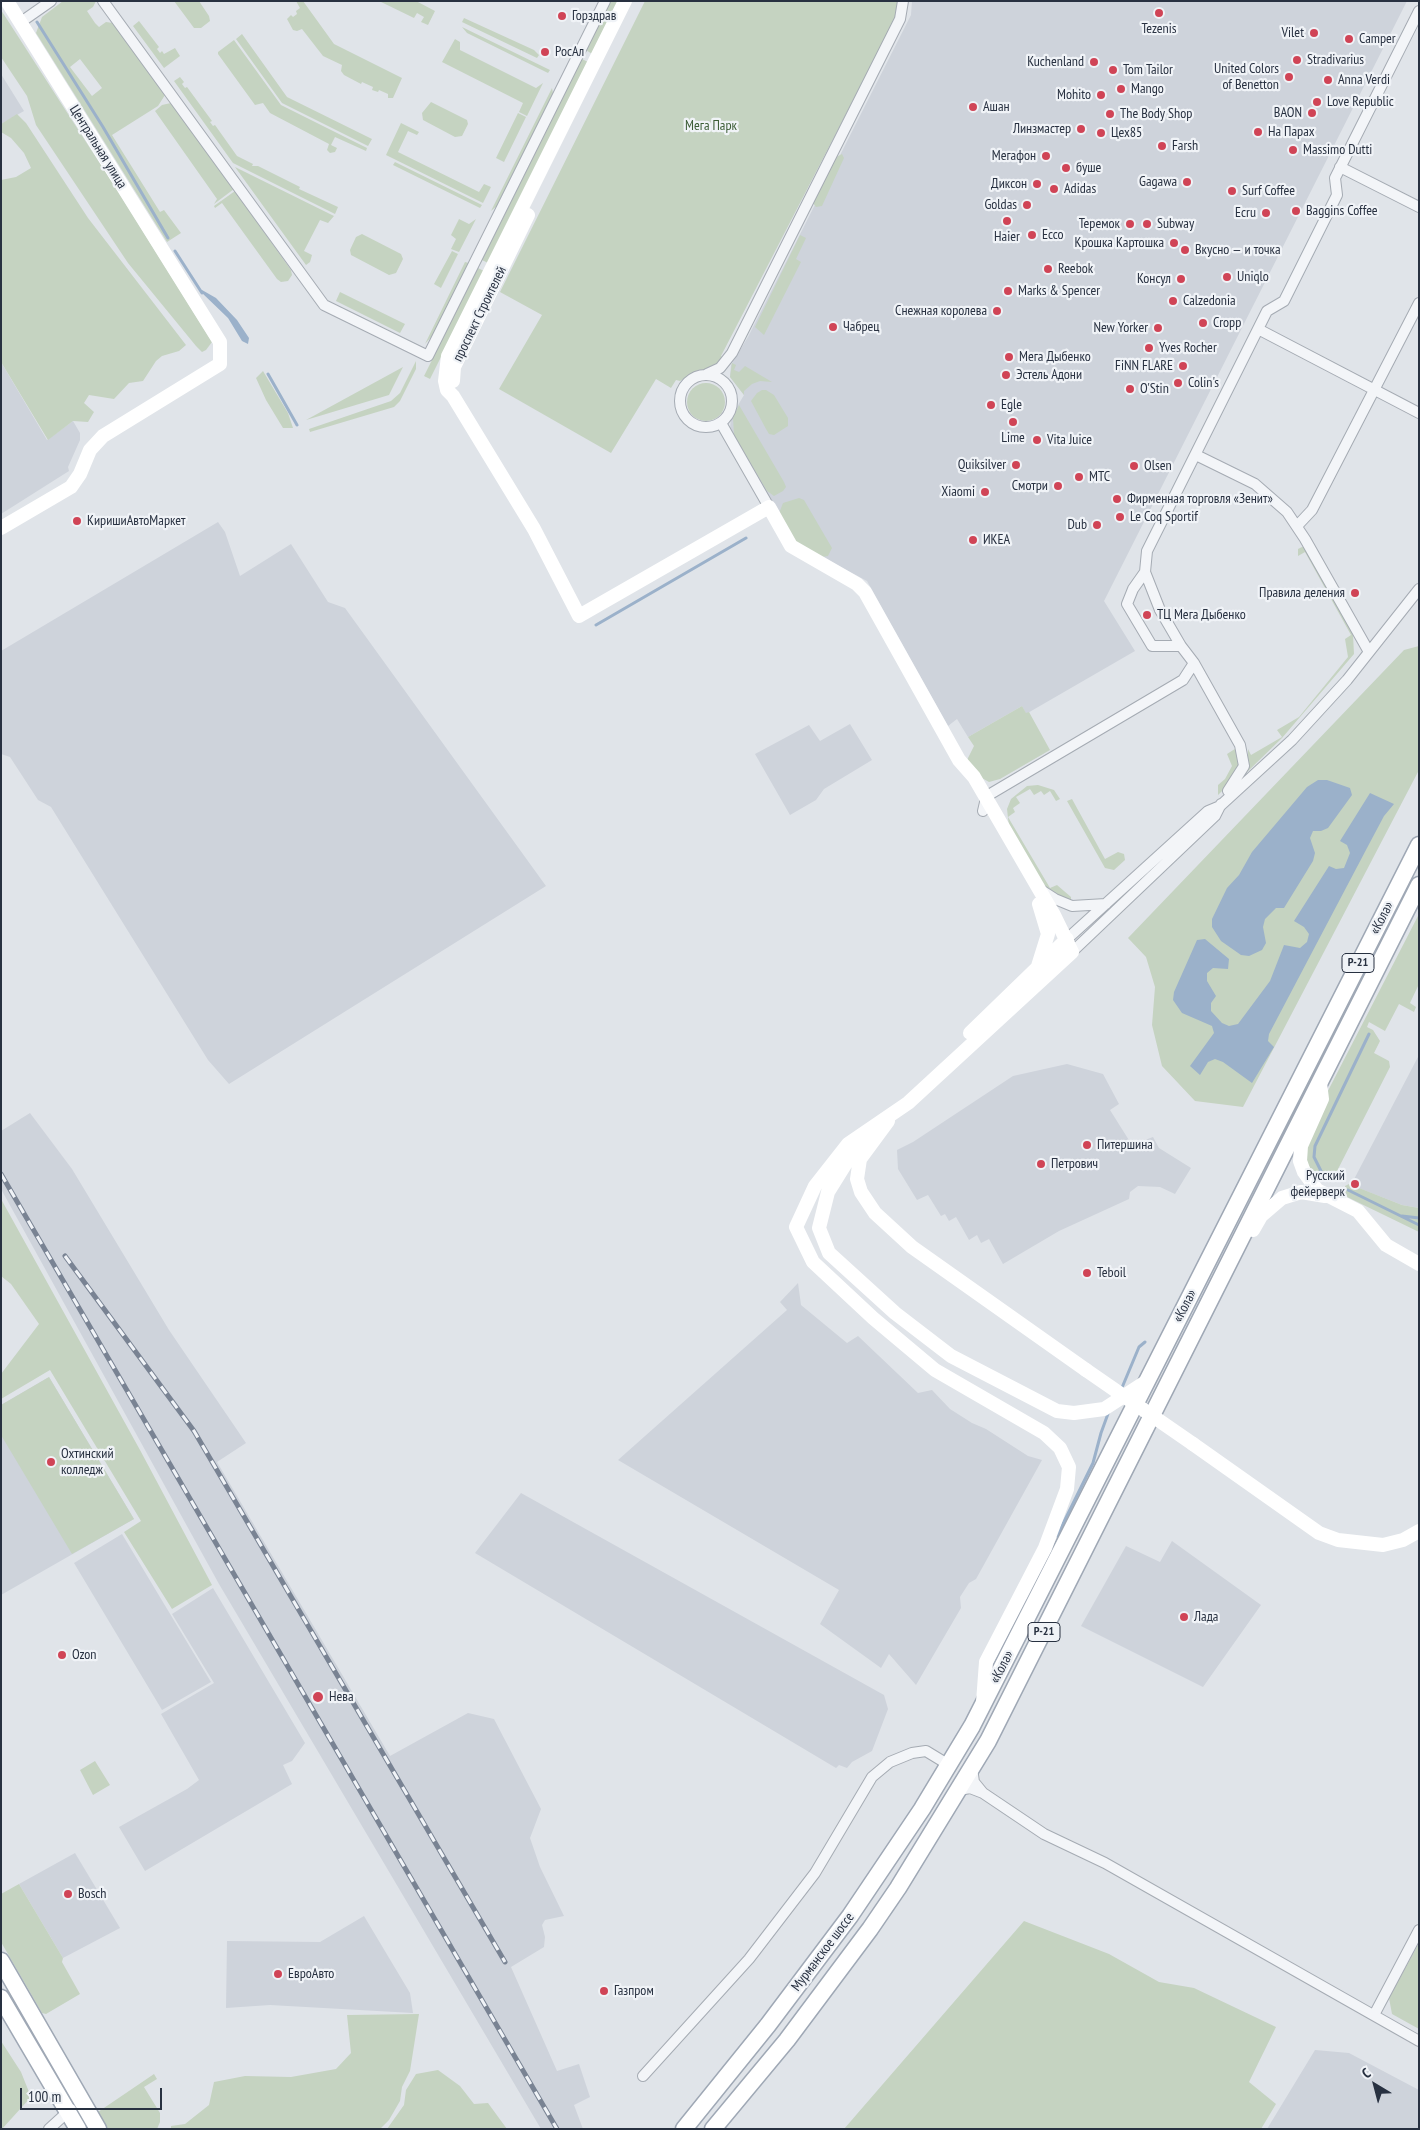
<!DOCTYPE html>
<html>
<head>
<meta charset="utf-8">
<style>
	body { margin:0 }
	#map { position:relative; width:1420px; height:2130px; overflow:hidden; background:#e0e4e9; font-family:"PT Sans Narrow",sans-serif }
	canvas { display:block }
	.frame { position:absolute; inset:0; border:2px solid #283141; pointer-events:none }
	.north { position:absolute; left:1350px; top:2060px; width:50px; height:50px; -webkit-text-stroke:4px #f0f3f7; paint-order:stroke; rotate:323deg; font-size:14px; font-weight:700; line-height:20px; text-align:center; color:#283141 }
	.north::after { content:''; display:block; margin:auto; width:18px; height:22px; background:#283141; clip-path:polygon(50% 0,100% 100%,50% 72%,0 100%) }
	.scale { position:absolute; left:20px; top:2088px; width:142px; height:22px; box-sizing:border-box; border:2px solid #283141; border-top:0; padding-left:6px; font-size:15px; line-height:18px; white-space:nowrap; color:#283141; -webkit-text-stroke:4px #f0f3f7; paint-order:stroke }
</style>
</head>
<body>
<div id="map">
<canvas width="1420" height="2130"></canvas>
<div class="frame"></div>
<div class="north">С</div>
<div class="scale">100 m</div>
</div>
<script>
const ctx = document.querySelector('canvas').getContext('2d');
ctx.lineJoin = 'round';
function paint(path, color) { ctx.fillStyle = color; ctx.fill(path, 'evenodd'); }
const poly = rows => new Path2D(rows.map(r => 'M' + r).join(''));
function trace(path, color, width, dash) { ctx.strokeStyle = color; ctx.lineWidth = width; ctx.lineCap = dash ? 'butt' : 'round'; ctx.setLineDash(dash || []); ctx.stroke(path); }
function write(font, color, halo, rows, align = 'center') {
  ctx.font = font + ' "PT Sans Narrow",sans-serif'; ctx.lineWidth = 4.5; ctx.setLineDash([]); ctx.textBaseline = 'middle'; ctx.strokeStyle = halo; ctx.fillStyle = color; for (const [text, x, y, turn = 0] of rows) {
    ctx.save(); ctx.translate(x, y); ctx.rotate((+turn || 0) * Math.PI / 180); ctx.textAlign = isNaN(turn) ? turn : align; if (halo) ctx.strokeText(text, 0, 0); ctx.fillText(text, 0, 0); ctx.restore();
  }
}
paint(poly([
	[912,1,1407,1,1104,601,1135,651,1026,714,1022,706,968,737,957,719,948,726,867,581,822,557,792,538,730,429,731,417,744,395,730,377,731,365,748,337,911,15],
	[1,74,24,111,1,124],
	[1,362,47,440,73,421,80,433,80,440,68,467,69,471,1,514],
	[218,522,225,532,240,576,291,544,328,602,345,608,546,886,229,1084,208,1060,51,807,38,800,10,757,1,754,1,651],
	[850,724,872,760,824,789,816,800,790,815,755,754,809,725,820,741],
	[1419,1055,1419,1208,1402,1205,1351,1185],
	[1067,1064,1103,1074,1119,1104,1110,1110,1132,1145,1153,1137,1159,1148,1191,1168,1175,1194,1160,1187,1138,1186,1130,1192,1129,1199,1059,1231,1003,1264,989,1239,981,1243,977,1235,969,1240,956,1217,949,1221,945,1214,941,1216,928,1195,917,1200,898,1169,897,1150,913,1142,1013,1076],
	[30,1113,72,1169,169,1330,246,1443,217,1462,390,1756,468,1713,494,1719,541,1809,530,1838,540,1867,564,1916,545,1920,542,1925,545,1937,544,1947,511,1967,557,2071,579,2064,590,2097,574,2105,583,2129,541,2129,219,1584,1,1189,1,1131],
	[798,1283,801,1305,847,1343,858,1336,918,1393,932,1390,950,1409,972,1423,986,1429,1028,1456,1042,1460,976,1579,969,1583,960,1597,961,1608,916,1685,889,1654,881,1668,820,1624,839,1590,618,1460,787,1310,780,1302],
	[49,1377,134,1519,1,1595,1,1405],
	[521,1493,884,1695,888,1709,872,1751,852,1762,847,1768,839,1765,836,1768,475,1553],
	[122,1534,211,1682,162,1710,74,1563],
	[1172,1541,1261,1605,1203,1687,1081,1626,1126,1546,1160,1562],
	[213,1588,305,1743,292,1761,283,1765,292,1784,145,1871,119,1827,187,1789,199,1780,161,1714,214,1683,172,1614],
	[75,1853,120,1928,63,1958,19,1884],
	[364,1916,410,1993,413,2013,270,2005,226,2008,227,1941,320,1942],
	[1315,2050,1349,2053,1419,2090,1419,2129,1267,2129]
]), '#ced3db');
paint(poly([
	[63,1,96,1,93,7,87,11,95,23,99,27,106,22,113,23,165,95,158,106,112,135,160,212,164,210,181,233,167,242,36,33,42,17],
	[80,59,102,88,92,96,70,67],
	[174,1,199,1,209,16,210,21,201,28,194,28],
	[296,1,303,1,334,44,402,78,393,98,388,98,388,94,379,90,378,92,372,90,373,87,362,82,361,84,344,75,341,71,342,65,323,56,302,29,297,31,293,30,287,19,291,15,293,17,297,14,296,11,300,8],
	[379,1,416,1,435,11,428,25,421,22,424,17,417,13,414,18],
	[610,1,618,1,592,54,586,50],
	[645,1,898,1,896,15,879,50,721,356,723,358,721,361,712,369,698,370,680,381,676,380,671,388,656,379,611,453,499,389,542,315,500,292],
	[1,10,117,190,212,342,206,350,202,352,196,346,128,263,36,125,27,96,1,57],
	[464,18,534,50,539,55,537,58,462,22],
	[139,21,159,47,157,49,160,53,162,51,164,54,175,48,180,56,164,68,133,26],
	[462,27,550,70,548,73,467,33],
	[242,34,287,97,372,139,368,146,282,103,236,39],
	[455,39,460,42,460,50,536,88,543,83,527,116,519,112,523,103,442,62],
	[234,40,281,105,367,148,366,151,335,137,331,145,337,148,335,152,330,153,327,150,329,144,270,113,263,103,255,105,218,54,218,52],
	[582,59,588,62,488,263,482,260],
	[180,77,184,82,182,84,185,88,187,87,212,121,210,122,213,126,215,125,237,156,253,164,252,166,258,166,300,187,299,189,338,207,335,214,233,163,174,81],
	[552,88,553,93,498,205,491,211],
	[431,102,467,120,468,124,462,136,455,137,423,120,422,113],
	[171,103,234,189,214,204,217,199,155,111,162,105],
	[518,113,526,117,504,162,496,158],
	[17,114,26,123,88,218,186,345,179,351,162,356,156,361,143,381,129,383,114,399,89,395,84,403,94,412,88,422,73,421,48,440,1,362,1,180,16,177,31,168,24,153,11,138,1,132,1,124],
	[401,123,419,132,417,135,408,131,398,152,479,192,484,184,491,187,483,203,386,155],
	[842,154,844,158,822,206,816,207,813,203,836,157],
	[395,162,482,205,480,208,393,165],
	[235,167,334,216,328,223,320,220,304,251,312,255,310,262,306,265],
	[235,191,291,270,292,275,288,281,281,282,277,279,222,203,215,208,214,206],
	[459,219,469,224,476,219,459,252,451,249,456,239,451,235],
	[362,234,401,254,403,259,396,273,389,275,351,255,350,250,356,237],
	[800,235,806,238,796,259,801,262,764,335,755,327],
	[452,251,458,254,441,288,434,284],
	[465,262,469,263,433,335,425,344],
	[478,268,484,271,430,379,424,376],
	[340,292,405,324,400,333,336,301],
	[416,361,416,369,400,401,394,407,310,432,309,429,391,401,400,393],
	[732,363,736,365,734,370,739,372,745,366,772,382,760,381,752,384,744,391,744,395,730,377],
	[403,367,389,395,306,420],
	[263,371,288,413,293,428,283,428,266,400,256,378],
	'687 402a19 19 0 1 1 38 0a19 19 0 1 1-38 0Z',
	[762,390,766,390,774,395,788,418,788,426,774,435,769,434,766,429,751,401,757,393],
	[739,405,784,482,786,487,783,491,774,496,767,491,734,435,733,418],
	[799,498,804,500,832,548,828,556,822,557,800,545,792,538,778,516,783,503],
	[1302,547,1305,547,1353,635,1354,654,1282,738,1243,776,1248,761,1248,749,1251,755,1282,737,1277,730,1299,717,1348,657,1345,639,1351,635,1305,552,1298,556,1298,549],
	[1419,646,1419,770,1243,1107,1195,1101,1162,1066,1152,1025,1155,987,1146,957,1128,938,1404,650],
	[1022,706,1026,713,1029,712,1050,750,1000,779,989,782,980,777,967,760,974,746,968,737],
	[1238,747,1240,766,1232,781,1218,795,1218,785,1225,779,1232,766,1227,754],
	[1038,785,1054,790,1060,799,1056,801,1050,791,1044,795,1041,791,1034,795,1030,789,1016,797,1020,803,1013,808,1015,812,1008,817,1050,888,1057,885,1071,897,1071,902,1049,891,1043,884,1009,827,1007,809,1011,799,1027,786],
	[1072,799,1105,859,1118,852,1124,854,1125,860,1114,870,1105,868,1067,801],
	[1419,914,1419,984,1410,1003,1416,1007,1414,1012,1399,1004,1385,1031,1369,1022,1367,1027,1373,1030,1380,1041,1374,1053,1389,1061,1390,1067,1335,1175,1328,1180,1323,1180,1318,1178,1308,1165,1305,1153,1315,1116],
	[1349,1184,1402,1205,1419,1208,1419,1232,1345,1196,1345,1186],
	[1,1199,140,1450,212,1585,172,1609,124,1532,141,1521,50,1370,1,1399,1,1374,39,1324,11,1284,1,1276],
	[49,1377,134,1519,72,1554,1,1435,1,1405],
	[95,1761,110,1785,93,1795,80,1770],
	[19,1884,63,1958,62,1962,80,1994,46,2014,42,2013,1,1942,1,1894],
	[1024,1921,1109,1954,1159,1982,1194,1988,1276,2027,1249,2082,1276,2104,1261,2129,844,2129],
	[1419,1943,1419,2029,1392,2014,1389,1998],
	[419,2014,410,2071,402,2087,400,2101,389,2120,380,2129,171,2129,171,2126,185,2124,209,2105,214,2082,245,2076,291,2077,336,2069,351,2053,347,2015],
	[1,2041,21,2072,31,2097,2,2129],
	[438,2070,460,2086,474,2104,488,2103,507,2129,387,2129,404,2105,406,2090,416,2074],
	[154,2074,157,2079,144,2087,160,2113,160,2122,157,2129,108,2129,98,2112]
]), '#c5d3c1');
paint(poly([
	[202,290,216,298,237,320,249,338,248,344,242,341,228,318,201,292],
	[1318,780,1327,780,1350,788,1352,795,1328,828,1321,831,1313,831,1310,838,1315,853,1313,861,1284,908,1276,908,1265,919,1263,927,1266,943,1262,950,1249,956,1241,955,1221,941,1212,927,1212,919,1227,888,1239,875,1252,852,1307,787],
	[1370,793,1394,804,1384,816,1367,848,1269,1034,1268,1041,1274,1047,1252,1083,1223,1062,1215,1059,1208,1062,1200,1075,1190,1066,1214,1033,1212,1026,1182,1013,1173,1000,1174,992,1197,940,1205,939,1229,959,1228,969,1213,968,1207,973,1207,981,1216,996,1211,1003,1211,1011,1222,1023,1229,1026,1238,1024,1270,981,1284,945,1300,948,1307,942,1309,934,1304,927,1294,921,1329,866,1336,869,1344,868,1350,853,1347,845,1340,841]
]), '#9bb1ca');
trace(poly([
	[37,22,103,127,168,238],
	[175,251,202,293],
	[268,374,297,425],
	[596,625,746,538],
	[1322,1173,1314,1157,1315,1146,1369,1034],
	[1348,1190,1419,1225],
	[1402,1216,1419,1218],
	[1121,1390,1139,1347,1145,1342],
	[1057,1536,1093,1463,1101,1433,1109,1411]
]), '#9bb1ca', 3);
const street = poly([
	[103,1,324,305,428,356,605,1],
	[21,22,51,1],
	[1340,167,1419,207],
	[1258,329,1419,413],
	[707,374,720,368,732,353,900,19,903,1],
	'680 401a26 26 0 1 1 52 0a26 26 0 1 1-52 0Z',
	[721,423,769,507],
	[1196,455,1255,484,1287,512,1305,539,1369,652],
	[1297,526,1312,510,1419,303],
	[1145,572,1160,610,1181,646,1194,663,1240,745,1244,766,1228,791],
	[1181,646,1152,646,1127,604,1133,589,1145,572,1147,551,1267,311,1284,301,1337,195,1335,178,1419,11],
	[983,811,986,798,992,793,1183,680,1194,663],
	[1041,890,1055,899,1072,906,1106,904],
	[1067,939,1208,811,1220,806,1292,740,1347,680,1419,589],
	[1072,952,1215,816,1221,804],
	[959,1790,970,1788,983,1793,974,1782,972,1768],
	[983,1793,1044,1834,1105,1863,1419,2041],
	[1374,2015,1419,1930],
	[643,2076,749,1959,815,1873,872,1777,890,1762,912,1753,926,1751,949,1765],
	[49,2129,71,2109]
]);
const primary = poly([
	[1,1961,98,2129],
	[1,1998,78,2129],
	[684,2129,768,2025,850,1916,922,1809,972,1726,1419,845],
	[713,2129,787,2040,870,1929,898,1888,988,1741,1419,885]
]);
trace(street, '#a5abb3', 12);
trace(primary, '#9fa8b5', 19);
trace(street, '#f3f5f8', 10);
trace(poly([
	[625,1,448,356,445,381,447,390,453,396,534,529,579,616,769,507,791,546,857,584,865,592,959,760,974,777,1054,915,1072,952,908,1103,848,1144,815,1186,796,1227,813,1262,873,1318,935,1370,1044,1433,1060,1448,1069,1467,1067,1489,1045,1548,986,1662,983,1702],
	[453,381,454,367,528,215],
	[1,528,71,487,80,474,90,450,103,436,220,364,220,342,7,1],
	[1038,966,1048,934,1039,904],
	[970,1033,1067,939],
	[1320,1083,1322,1099,1301,1146,1300,1161,1304,1172,1317,1190,1358,1211,1386,1245,1419,1264],
	[888,1121,860,1159,857,1179,861,1192,875,1213,912,1247,1086,1370],
	[860,1146,851,1155,828,1192,819,1228,829,1253,895,1313,951,1356,1057,1411,1074,1413,1104,1409,1147,1381],
	[1253,1230,1261,1216,1282,1198,1301,1192,1325,1196],
	[1193,1444,1319,1533,1338,1540,1383,1545,1403,1540,1419,1531]
]), '#fff', 14);
trace(primary, '#fff', 16);
const rail = poly([
	[1,1174,557,2129],
	[65,1256,194,1431,505,1962]
]);
trace(rail, '#798393', 5);
trace(rail, '#f0f3f7', 3, [9]);
trace(poly([
	[1086,1370,1193,1444]
]), '#fff', 14);
for (const [x, y, r, color] of [
	[1159,13,5,"#d04456"],
	[562,16,5,"#d04456"],
	[1314,33,5,"#d04456"],
	[1349,39,5,"#d04456"],
	[545,52,5,"#d04456"],
	[1297,60,5,"#d04456"],
	[1094,62,5,"#d04456"],
	[1113,70,5,"#d04456"],
	[1289,77,5,"#d04456"],
	[1328,80,5,"#d04456"],
	[1121,89,5,"#d04456"],
	[1101,95,5,"#d04456"],
	[1317,102,5,"#d04456"],
	[973,107,5,"#d04456"],
	[1312,113,5,"#d04456"],
	[1110,114,5,"#d04456"],
	[1081,129,5,"#d04456"],
	[1258,132,5,"#d04456"],
	[1101,133,5,"#d04456"],
	[1162,146,5,"#d04456"],
	[1293,150,5,"#d04456"],
	[1046,156,5,"#d04456"],
	[1066,168,5,"#d04456"],
	[1187,182,5,"#d04456"],
	[1037,184,5,"#d04456"],
	[1054,189,5,"#d04456"],
	[1232,191,5,"#d04456"],
	[1027,205,5,"#d04456"],
	[1296,211,5,"#d04456"],
	[1266,213,5,"#d04456"],
	[1007,221,5,"#d04456"],
	[1130,224,5,"#d04456"],
	[1147,224,5,"#d04456"],
	[1032,235,5,"#d04456"],
	[1174,243,5,"#d04456"],
	[1185,250,5,"#d04456"],
	[1048,269,5,"#d04456"],
	[1227,277,5,"#d04456"],
	[1181,279,5,"#d04456"],
	[1008,291,5,"#d04456"],
	[1173,301,5,"#d04456"],
	[997,311,5,"#d04456"],
	[1203,323,5,"#d04456"],
	[833,327,5,"#d04456"],
	[1158,328,5,"#d04456"],
	[1149,348,5,"#d04456"],
	[1009,357,5,"#d04456"],
	[1183,366,5,"#d04456"],
	[1006,375,5,"#d04456"],
	[1178,383,5,"#d04456"],
	[1130,389,5,"#d04456"],
	[991,405,5,"#d04456"],
	[1013,422,5,"#d04456"],
	[1037,440,5,"#d04456"],
	[1016,465,5,"#d04456"],
	[1134,466,5,"#d04456"],
	[1079,477,5,"#d04456"],
	[1058,486,5,"#d04456"],
	[985,492,5,"#d04456"],
	[1117,499,5,"#d04456"],
	[1120,517,5,"#d04456"],
	[77,521,5,"#d04456"],
	[1097,525,5,"#d04456"],
	[973,540,5,"#d04456"],
	[1355,593,5,"#d04456"],
	[1147,615,5,"#d04456"],
	[1087,1145,5,"#d04456"],
	[1041,1164,5,"#d04456"],
	[1355,1184,5,"#d04456"],
	[1087,1273,5,"#d04456"],
	[51,1462,5,"#d04456"],
	[1184,1617,5,"#d04456"],
	[62,1655,5,"#d04456"],
	[318,1697,6,"#d04456"],
	[68,1894,5,"#d04456"],
	[278,1974,5,"#d04456"],
	[604,1991,5,"#d04456"]
]) { const dot = new Path2D(); dot.arc(x, y, r, 0, 2 * Math.PI); ctx.fillStyle = color; ctx.fill(dot); trace(dot, '#f0f3f7', 2); }
for (const [x, y, w] of [
	[1358,963,32],
	[1044,1632,32]
]) { const box = new Path2D(); box.roundRect(x - w / 2, y - 9.5, w, 19, 4); ctx.fillStyle = '#f0f3f7'; ctx.fill(box); trace(box, '#283141', 1); }
write('bold 12px', '#283141', null, [
	["Р-21",1358,963],
	["Р-21",1044,1632]
]);
write('14px', '#283141', '#f0f3f7', [
	["Горздрав",572,16],
	["Tezenis",1159,29,"center"],
	["Vilet",1304,33,"right"],
	["Camper",1359,39],
	["РосАл",555,52],
	["Stradivarius",1307,60],
	["Kuchenland",1084,62,"right"],
	["United Colors",1279,69,"right"],
	["of Benetton",1279,85,"right"],
	["Tom Tailor",1123,70],
	["Anna Verdi",1338,80],
	["Mango",1131,89],
	["Mohito",1091,95,"right"],
	["Love Republic",1327,102],
	["Ашан",983,107],
	["BAON",1302,113,"right"],
	["The Body Shop",1120,114],
	["Линзмастер",1071,129,"right"],
	["На Парах",1268,132],
	["Цех85",1111,133],
	["Farsh",1172,146],
	["Massimo Dutti",1303,150],
	["Мегафон",1036,156,"right"],
	["буше",1076,168],
	["Gagawa",1177,182,"right"],
	["Диксон",1027,184,"right"],
	["Adidas",1064,189],
	["Surf Coffee",1242,191],
	["Goldas",1017,205,"right"],
	["Baggins Coffee",1306,211],
	["Ecru",1256,213,"right"],
	["Теремок",1120,224,"right"],
	["Subway",1157,224],
	["Ecco",1042,235],
	["Haier",1007,237,"center"],
	["Крошка Картошка",1164,243,"right"],
	["Вкусно — и точка",1195,250],
	["Reebok",1058,269],
	["Uniqlo",1237,277],
	["Консул",1171,279,"right"],
	["Marks & Spencer",1018,291],
	["Calzedonia",1183,301],
	["Снежная королева",987,311,"right"],
	["Cropp",1213,323],
	["Чабрец",843,327],
	["New Yorker",1148,328,"right"],
	["Yves Rocher",1159,348],
	["Мега Дыбенко",1019,357],
	["FiNN FLARE",1173,366,"right"],
	["Эстель Адони",1016,375],
	["Colin's",1188,383],
	["O'Stin",1140,389],
	["Egle",1001,405],
	["Lime",1013,438,"center"],
	["Vita Juice",1047,440],
	["Quiksilver",1006,465,"right"],
	["Olsen",1144,466],
	["МТС",1089,477],
	["Смотри",1048,486,"right"],
	["Xiaomi",975,492,"right"],
	["Фирменная торговля «Зенит»",1127,499],
	["Le Coq Sportif",1130,517],
	["КиришиАвтоМаркет",87,521],
	["Dub",1087,525,"right"],
	["ИКЕА",983,540],
	["Правила деления",1345,593,"right"],
	["ТЦ Мега Дыбенко",1157,615],
	["Питершина",1097,1145],
	["Петрович",1051,1164],
	["Русский",1345,1176,"right"],
	["фейерверк",1345,1192,"right"],
	["Teboil",1097,1273],
	["Охтинский",61,1454],
	["колледж",61,1470],
	["Лада",1194,1617],
	["Ozon",72,1655],
	["Нева",329,1697],
	["Bosch",78,1894],
	["ЕвроАвто",288,1974],
	["Газпром",614,1991]
], 'left');
write('14px', '#3c5d36', '#f0f3f7', [
	["Мега Парк",711,126]
]);
write('14px', '#283141', '#f0f3f7', [
	["Центральная улица",98,147,58],
	["проспект Строителей",480,314,-64],
	["«Кола»",1382,918,-63],
	["«Кола»",1185,1306,-63],
	["«Кола»",1002,1667,-63],
	["Мурманское шоссе",823,1952,-53]
]);
</script>
</body>
</html>
